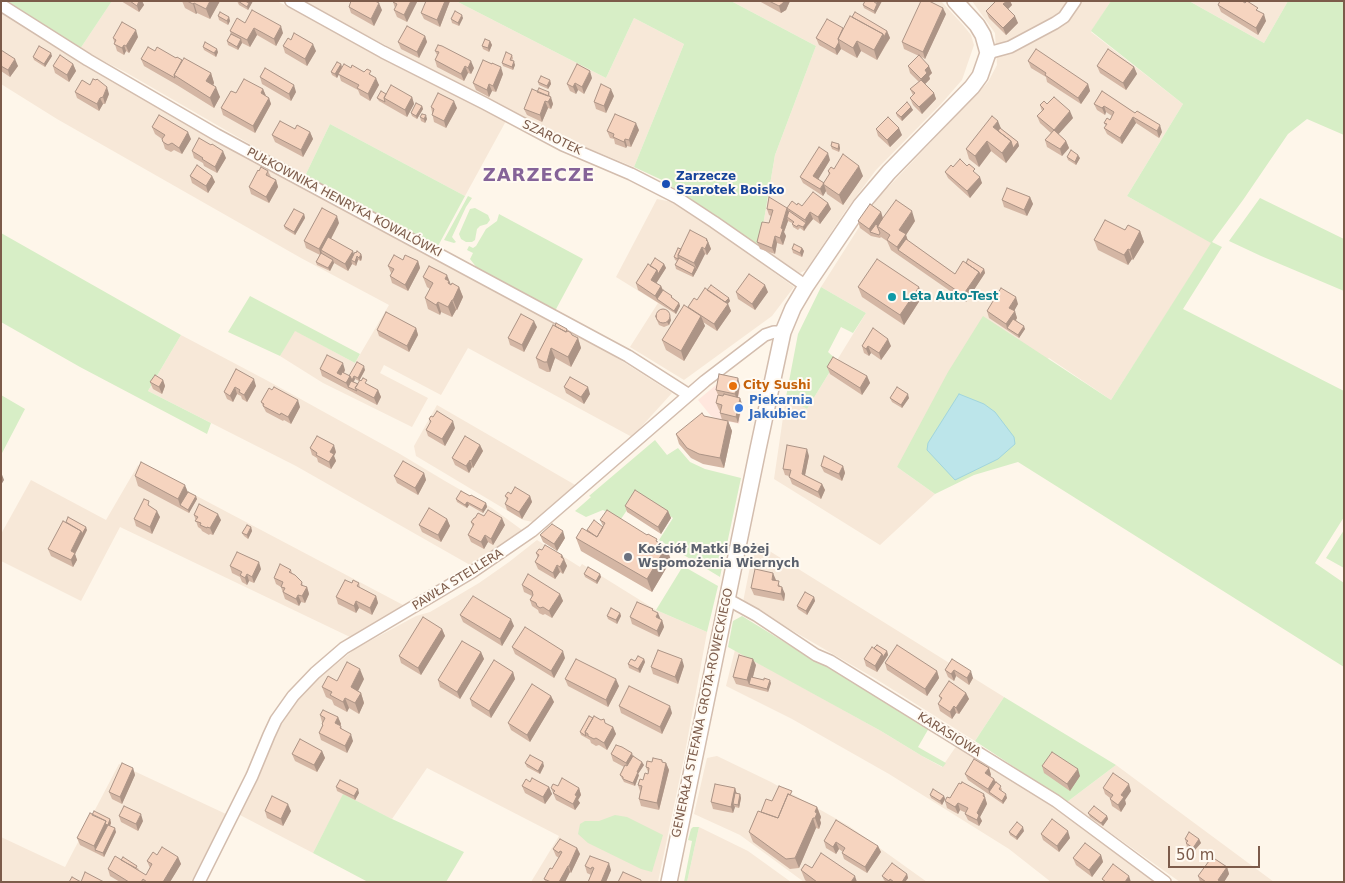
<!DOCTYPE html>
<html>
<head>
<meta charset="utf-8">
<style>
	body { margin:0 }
	#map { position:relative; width:1345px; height:883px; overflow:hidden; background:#fef6ea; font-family:"DejaVu Sans",sans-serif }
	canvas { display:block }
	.frame { position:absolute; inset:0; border:2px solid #7c5b4a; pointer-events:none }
	.scale { position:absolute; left:1168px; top:846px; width:92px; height:22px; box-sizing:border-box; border:2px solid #7c5b4a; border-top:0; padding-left:6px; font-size:15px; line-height:18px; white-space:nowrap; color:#7c5b4a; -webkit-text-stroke:4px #fffaf2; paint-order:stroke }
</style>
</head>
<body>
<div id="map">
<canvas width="1345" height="883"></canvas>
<div class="frame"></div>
<div class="scale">50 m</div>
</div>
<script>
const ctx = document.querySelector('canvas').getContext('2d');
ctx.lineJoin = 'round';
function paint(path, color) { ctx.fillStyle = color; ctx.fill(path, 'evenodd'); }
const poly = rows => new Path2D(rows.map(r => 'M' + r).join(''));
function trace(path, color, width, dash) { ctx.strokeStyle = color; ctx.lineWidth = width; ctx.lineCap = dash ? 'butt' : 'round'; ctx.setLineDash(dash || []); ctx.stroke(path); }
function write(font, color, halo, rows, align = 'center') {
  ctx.font = font + ' "DejaVu Sans",sans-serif'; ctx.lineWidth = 4; ctx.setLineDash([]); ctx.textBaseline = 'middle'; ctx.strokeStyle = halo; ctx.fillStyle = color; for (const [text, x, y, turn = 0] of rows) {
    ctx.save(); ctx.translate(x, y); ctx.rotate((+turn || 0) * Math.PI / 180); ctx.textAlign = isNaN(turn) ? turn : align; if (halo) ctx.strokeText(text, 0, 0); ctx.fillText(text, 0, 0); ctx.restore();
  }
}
paint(poly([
	[112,1,277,1,506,121,465,196,330,124,305,176,127,73,80,49],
	[302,1,456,1,606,78,634,18,684,44,634,167,553,134],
	[731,1,941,1,963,25,971,35,974,45,962,80,941,104,876,170,846,210,806,270,800,273,759,249,775,155,816,46],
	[972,1,1111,1,1091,32,1183,104,1127,196,1212,243,1111,400,1049,358,897,467,935,494,880,545,774,479,786,397,807,409,866,313,821,287,877,199,988,82,997,65,995,33],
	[1189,1,1288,1,1264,43],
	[1,11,87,67,318,196,600,347,672,393,632,437,468,348,441,395,384,365,380,373,428,398,412,427,323,383,280,356,294,330,355,363,389,305,301,258,57,119,1,84],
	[657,199,678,203,794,287,772,316,684,380,630,347,658,303,616,277],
	[181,335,268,381,400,454,445,481,492,508,522,530,470,565,296,466,148,391],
	[437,405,577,486,533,522,523,520,416,456,414,446],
	[138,465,405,606,350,637,120,527,81,601,1,561,1,534,31,480,106,520],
	[537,540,580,567,582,564,656,610,707,632,684,758,658,882,531,882,559,836,427,768,392,819,343,795,313,853,240,815,269,749,283,722,300,697,314,682,355,649,416,616,430,612,479,583,509,562],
	[755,542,1004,697,975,741,876,679,743,602],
	[735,650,881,731,922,756,942,767,957,745,1060,808,1157,882,1051,882,1009,849,889,774,792,719,726,686],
	[717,756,771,782,849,826,927,882,804,882,740,835,694,814,707,758],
	[119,764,226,814,191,882,1,882,1,837,65,867],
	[1116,765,1274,882,1180,882,1067,802],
	[699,827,748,851,791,882,687,882]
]), '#f7e8d8');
paint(poly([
	[722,380,741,385,738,402,743,403,739,424,718,419,711,416,698,400]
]), '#ffe7de');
paint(poly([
	[1,1,112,1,80,49],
	[456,1,731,1,816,46,775,155,759,249,709,212,662,180,634,167,684,44,634,18,606,78],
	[1111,1,1189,1,1264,43,1288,1,1344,1,1344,135,1307,119,1288,134,1243,200,1212,242,1222,247,1183,309,1344,391,1344,517,1315,563,1344,583,1344,667,1018,462,974,475,935,494,897,467,948,372,983,316,1111,400,1211,243,1127,196,1183,104,1091,31],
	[330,124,465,196,438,246,305,176],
	[468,196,472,198,466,207,452,237,456,242,454,243,444,240],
	[1260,198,1344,239,1344,291,1261,256,1229,241],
	[475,208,488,215,490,220,487,224,480,226,477,229,475,240,472,242,466,242,461,239,459,234,470,209],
	[499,214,583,259,555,311,477,268,470,259,473,253,467,250,469,246,473,248,476,246,486,229,497,221],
	[1,233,181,335,148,391,211,423,207,434,80,367,1,322],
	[821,287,866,313,853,333,841,327,828,352,837,360,807,409,786,397,798,334],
	[250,296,360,354,355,363,295,331,280,356,228,332],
	[1,395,25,409,1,455],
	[655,440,667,455,678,448,690,462,705,469,741,478,720,577,659,540,673,518,637,495,621,519,603,510,586,517,575,511,591,497,589,496],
	[1344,530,1344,568,1326,558],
	[683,566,718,586,707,632,656,610],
	[742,616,820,664,827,663,929,728,918,747,946,763,943,767,922,756,881,731,728,647,733,621],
	[1004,697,1116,765,1067,802,975,741],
	[343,794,392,819,464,852,446,882,368,882,313,853],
	[615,815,627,817,663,835,652,872,641,869,588,843,578,834,580,824,585,821,599,821],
	[693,827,699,827,687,882,684,882,692,841,688,840,691,829]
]), '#d7eec6');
const water = poly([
	[959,394,984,404,995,412,1014,437,1015,444,998,459,955,480,927,450,928,443,959,394]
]);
paint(water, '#bce5ea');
trace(water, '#a1d5dd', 1);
const minor = poly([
	[291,1,383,52,484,103,563,145,631,174,676,197,714,222,806,286],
	[1,5,88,60,217,135,628,356,689,395],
	[988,53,1010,47,1055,23,1064,17,1075,1],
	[727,599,756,615,816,655,830,661,1056,801,1165,882],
	[199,882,252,776,269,735,276,720,293,696,315,673,344,648,472,572,532,531,705,381,765,335,774,332,783,332]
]);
const tertiary = poly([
	[669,882,758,449,783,332,793,308,806,286,861,205,889,172,929,131,972,87,980,76,988,53,983,35,977,25,955,1]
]);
trace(minor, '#d3bdae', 14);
trace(tertiary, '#d3bdae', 18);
trace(minor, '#fff', 11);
trace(tertiary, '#fff', 15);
paint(poly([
	[121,1,142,1,144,5,139,12],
	[182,1,220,1,210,19,197,13,196,14,185,8],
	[237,1,253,1,248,10,239,5],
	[394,1,416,1,417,2,407,22,397,17,394,10,395,8,393,2],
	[450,1,440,27,424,19,421,13],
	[759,1,790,1,786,10,781,13],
	[865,1,882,1,875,14,864,8,863,5],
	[994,1,1010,1,1012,5,1008,9,1018,23,1006,35,989,18,986,11,995,2],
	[1218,5,1259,11,1266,21,1258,35,1221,12],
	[349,7,382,10,374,26,351,13],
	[946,14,925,59,920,56,932,73,929,76,930,79,925,84,934,93,936,99,922,114,913,105,910,98,913,95,910,89,919,82,910,73,908,66,919,56,904,49,902,42],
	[218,16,229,17,230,21,228,25,219,20],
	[463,18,459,26,452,23,451,19],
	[245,23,283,33,276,46,257,35,250,47,242,43,238,50,228,45,227,41,231,34,230,31],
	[843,28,887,31,890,38,877,60,861,51,857,58,841,49,837,55,819,45,816,38],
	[425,36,427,42,419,58,401,49,398,42],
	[138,37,129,53,126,51,124,55,117,51,113,38],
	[291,40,316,51,307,66,285,53,283,46],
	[490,41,492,45,489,52,483,49,482,46],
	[203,47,218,52,216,57,204,50],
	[1,50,18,66,10,77,1,71],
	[155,51,182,60,211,73,214,83,213,86,220,97,214,108,177,85,144,66,141,59],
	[435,51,474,68,471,74,468,73,464,81,437,67,435,60,437,55],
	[512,55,513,58,512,61,515,65,513,70,503,66,502,63],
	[52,56,45,67,34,60,33,57],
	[1028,61,1088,84,1090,91,1081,104,1047,82,1046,77,1031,68],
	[73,64,76,71,69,82,55,73,53,66],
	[341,64,342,67,351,68,373,76,379,85,370,101,360,95,358,90,341,81,339,74,337,78,332,75,331,72],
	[1097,66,1134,67,1137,74,1126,90,1100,73],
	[503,74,496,92,492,91,489,97,476,90,473,83],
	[260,77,296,92,291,101,262,84],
	[592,78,584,94,578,90,576,94,570,91,567,84],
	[550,80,551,84,548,89,539,85,538,82],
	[90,85,109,94,105,104,103,104,99,111,77,98,75,92],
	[263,89,266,96,269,98,271,104,255,133,223,115,221,108,236,93],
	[1102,91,1162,132,1159,138,1136,123,1122,144,1107,134,1104,128,1106,126,1104,123,1110,120,1112,116,1106,112,1105,115,1097,110,1094,104],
	[537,92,549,92,550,96,550,97,553,104,551,109,548,108,542,122,527,115,524,109],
	[386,94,412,97,414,104,407,117,379,101,377,98],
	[614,96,606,113,596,109,594,102],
	[1047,104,1073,118,1058,134,1066,141,1069,148,1062,156,1047,147,1045,140,1051,133,1040,123,1037,116,1042,111,1040,105],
	[422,106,423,109,417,119,412,116,411,113],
	[431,107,457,108,446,128,434,122],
	[911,107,913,110,902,121,897,116,896,113],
	[420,117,427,119,425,123,421,121],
	[152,127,191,139,182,154,174,150,171,152,165,149,162,139,155,134],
	[1000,128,1018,142,1019,146,1006,163,991,151,979,167,969,159,966,149],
	[295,129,310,132,313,139,303,157,275,142,272,135],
	[876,129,902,135,890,147,878,136],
	[639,130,631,147,627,146,626,148,615,144,614,139,610,138,607,131],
	[839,144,840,148,839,152,832,149,831,146],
	[192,151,226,158,217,173,204,166,203,163,194,158],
	[1067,157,1080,158,1076,165,1068,160],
	[830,160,818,179,824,183,829,175,828,171,834,169,863,176,843,205,827,194,826,191,823,196,803,183,800,177],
	[953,167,976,174,982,183,970,198,948,178,945,172],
	[268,171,271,177,276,180,278,187,269,203,251,194,249,187],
	[190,176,212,176,215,182,208,193,192,183],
	[1030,197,1033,204,1027,216,1004,207,1002,200],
	[828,203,831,209,820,224,813,219,804,231,800,228,798,230,793,227,792,223,788,221,784,232,786,236,783,245,777,243,775,254,760,249,757,242,769,223,771,216,769,215,767,209,787,208,789,211,787,208,797,205,802,206],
	[881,212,883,218,915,221,906,235,908,241,955,274,966,263,984,269,985,273,966,302,891,250,887,241,881,237,880,238,871,236,860,228,858,221],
	[304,214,305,218,295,235,285,229,284,226],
	[339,223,331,239,354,254,361,254,362,257,361,261,358,260,356,266,352,264,348,271,334,263,330,271,317,265,316,262,320,255,306,248,304,241],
	[1140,231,1144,242,1133,260,1132,259,1128,265,1098,250,1094,240],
	[707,239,711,249,707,255,705,254,693,277,676,269,675,265,677,261,675,260,674,257,681,249],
	[802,248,804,251,802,257,793,253,792,249],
	[403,260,418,261,420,268,408,291,392,283,390,276,392,273,391,273,388,266],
	[664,264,666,268,656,283,661,286,663,290,679,303,680,306,676,314,638,290,636,283,650,266],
	[423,277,459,287,463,297,457,310,456,310,452,317,441,312,440,315,428,309,425,298,430,289,427,287],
	[858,287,922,297,904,325,862,297],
	[736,292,768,292,755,310,738,299],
	[697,300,730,301,728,304,731,311,717,331,703,322,705,326,684,361,666,350,662,340,689,308,688,307],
	[1018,304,1014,310,1017,318,1016,320,1025,329,1019,338,989,318,987,311],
	[655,316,671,320,669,325,664,327,659,325],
	[537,327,524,352,510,345,508,338],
	[416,328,418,335,409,352,379,336,377,330],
	[567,329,568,331,572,335,578,338,581,348,571,367,555,358,550,372,547,372,539,368,536,358],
	[862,346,891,346,881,360,871,353,869,356,864,353],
	[827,367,867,376,870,383,862,395,830,374],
	[236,369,256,386,247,402,242,399,241,396,237,394,233,402,227,399,224,392],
	[320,369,345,370,344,373,349,376,365,370,359,381,355,379,354,382,358,384,369,385,378,390,381,397,377,405,322,376],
	[163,380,165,386,162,394,153,389,150,382],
	[740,385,738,397,740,398,742,404,738,423,728,421,732,431,724,468,703,464,691,458,679,444,676,434,704,416,722,420,720,413,720,411,719,410,716,403,718,395,716,390],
	[564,387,590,394,584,404,566,393],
	[890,398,909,398,902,408,892,402],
	[261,402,300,407,291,424,284,420,283,421,266,412],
	[429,419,455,428,445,446,428,436,426,430,430,423],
	[480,445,483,451,473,468,472,467,469,473,455,465,452,458],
	[310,448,336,452,334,456,336,461,331,469,318,462,317,458,312,455],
	[809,456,805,475,822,484,825,490,821,499,792,484,789,476,785,475,783,469],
	[821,466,843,466,845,473,842,481,824,472],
	[424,473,426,480,418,495,397,483,394,476],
	[135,476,188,492,197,499,189,513,138,486],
	[511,494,530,496,532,502,522,519,507,510,505,504,507,500,505,496],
	[456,499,486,503,487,507,483,513,469,505,467,508,457,502],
	[625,506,668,511,671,518,661,534,627,512],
	[152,508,160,517,152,534,136,526,134,519],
	[194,515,221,520,213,535,210,534,209,535,202,531,201,529,198,527],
	[484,516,505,525,493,545,488,542,484,549,471,542,468,535,473,527,471,522,475,518],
	[447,519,450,526,441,542,422,532,419,525],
	[600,520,658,542,666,547,671,560,652,592,581,551,576,538,587,530,603,526],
	[251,527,252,531,248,539,244,536,242,533],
	[87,530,75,554,77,560,73,567,51,556,48,549],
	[540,535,565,538,557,551,543,542],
	[542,550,562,555,564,559,567,566,563,574,560,572,555,579,538,569,535,562,538,558,536,553],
	[230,566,261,569,254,583,249,581,247,585,242,582,240,577,232,573],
	[291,570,292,573,302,582,303,586,307,587,309,594,305,603,301,602,299,606,285,599,281,587,276,584,274,578],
	[584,574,600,574,601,577,597,584,585,577],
	[776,580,781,587,785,594,784,601,754,595,751,588],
	[352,583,359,583,360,588,376,596,378,603,372,615,359,608,356,613,338,604,336,597],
	[522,585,560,594,563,601,552,618,545,614,543,615,539,613,538,610,532,606,530,600,532,596,524,592],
	[814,597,815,601,807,615,798,609,797,606],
	[620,613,621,616,617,624,608,619,607,616],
	[460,615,514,626,502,646,463,622],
	[630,617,661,619,662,620,664,627,659,637,632,624],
	[442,629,445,636,421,675,401,663,399,656],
	[512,647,565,658,554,678,515,654],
	[874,648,887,651,888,655,877,672,866,666,864,659],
	[481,652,484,659,460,699,440,687,438,680],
	[644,659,645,662,640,673,629,668,628,664,635,661],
	[952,659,973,678,969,685,956,676,954,681,948,677,945,670],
	[885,663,937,671,939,678,927,696,887,670],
	[756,665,753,677,771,683,768,692,736,684,733,677],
	[684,666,678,684,653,674,651,667],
	[513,672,515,679,491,718,472,706,470,699],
	[364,679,358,691,361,693,364,703,359,714,349,708,347,712,334,705,332,700,326,697,322,687,337,681],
	[565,679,619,686,608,707,568,686],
	[966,693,969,699,959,714,956,713,952,719,940,711,938,704,941,700,939,696],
	[551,696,554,702,530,742,511,730,508,723],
	[619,706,672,713,662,734,621,713],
	[320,715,338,717,341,724,340,726,341,726,342,729,353,741,347,753,321,740,319,733,322,726,322,722],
	[593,718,605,723,613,727,616,734,607,750,599,745,596,746,591,743,590,740,581,735,580,732],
	[322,751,325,758,317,772,295,761,292,754],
	[611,754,633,756,644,765,638,774,639,775,635,786,624,782,620,775,624,767,613,761],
	[652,762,666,763,669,770,659,810,641,806,639,799,640,791,638,785,648,774,648,772,646,767],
	[525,763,544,766,540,774,527,767],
	[1042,766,1080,776,1070,791,1044,773],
	[133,768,135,775,122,804,112,799,109,792],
	[989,768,991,775,990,776,994,779,996,782,1002,789,1001,791,1007,798,1003,804,968,780,965,774],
	[530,782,549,787,552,794,545,804,525,793,522,786],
	[558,786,579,788,581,795,578,800,580,803,575,810,556,800,551,788],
	[336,787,359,793,355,800,337,791],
	[735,788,737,794,740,794,741,798,739,808,735,807,733,813,713,809,711,802],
	[1103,788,1131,791,1125,800,1126,804,1121,812,1112,806,1110,799,1110,798,1105,794],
	[984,794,987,804,980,817,982,821,979,826,968,820,965,814,966,813,960,810,958,814,947,808,945,801,950,798],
	[930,795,944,796,945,799,942,805,931,798],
	[793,797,817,807,821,817,820,820,821,823,819,829,816,828,799,868,790,869,753,842,749,832,772,801],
	[265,811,291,811,283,826,267,818],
	[1088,813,1107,816,1108,819,1103,826,1090,817],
	[119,816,143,821,138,831,121,822],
	[110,819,111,823,110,826,116,832,104,857,80,845,77,838],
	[1024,831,1017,840,1010,835,1009,832],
	[1041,834,1070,838,1059,852,1043,840],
	[1185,839,1199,839,1201,843,1194,851,1187,847],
	[824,841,878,846,881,852,867,873,844,859,842,853,843,852,839,849,836,854,826,848],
	[577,848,580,854,571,873,570,872,565,882,546,882,544,879,552,869,559,858,556,856,553,849],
	[157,855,178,857,181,864,170,882,120,882,110,876,108,869,121,860,139,869,138,870,146,875,150,868,147,861],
	[1101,855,1103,862,1092,877,1076,865,1073,858],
	[585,866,611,870,606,882,588,882,591,875,587,873],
	[1227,867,1229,874,1224,882,1200,882,1198,876],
	[812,868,857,882,807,882,805,880,801,870],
	[907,874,908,878,905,882,886,882,884,880,882,876]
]), '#d4b6a4');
paint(poly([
	[139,1,142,1,144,5,139,12,137,6],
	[210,1,220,1,210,19,206,9],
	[248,1,253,1,248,10,247,7,249,3],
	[411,1,416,1,417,2,407,22,404,15],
	[445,1,450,1,440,27,437,20],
	[784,1,790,1,786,10,781,13,779,6],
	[876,1,882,1,875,14,874,11,877,4],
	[1007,1,1010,1,1012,5,1006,11,1003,4],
	[194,3,197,13,196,14,193,4],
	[379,3,382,10,374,26,371,19],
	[943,8,946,14,925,59,923,52],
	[1264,14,1266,21,1258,35,1256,28],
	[462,15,463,18,459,26,458,23],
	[1015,16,1018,23,1006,35,1003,28],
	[229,17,230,21,228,25,227,21],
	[281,26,283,33,276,46,274,39],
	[254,28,257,35,250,47,247,40],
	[136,30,138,37,129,53,126,46],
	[887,31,890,38,886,44,884,37],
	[883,34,886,44,877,60,874,50],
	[425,36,427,42,419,58,417,52],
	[241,39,242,43,238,50,237,47],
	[490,41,492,45,489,52,488,48],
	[857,41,861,51,857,58,853,48],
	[839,42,841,49,837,55,835,49],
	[313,44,316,51,307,66,305,59],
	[124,45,126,51,124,55,122,48],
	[217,49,218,52,216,57,214,53],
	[51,53,52,56,45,67,44,64],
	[15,59,18,66,10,77,8,70],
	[471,61,474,68,471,74,468,68],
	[514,61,515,65,513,70,512,67],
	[73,64,76,71,69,82,67,75],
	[341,64,342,68,337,78,335,74],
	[465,66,468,73,464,81,461,74],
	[929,66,932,73,929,76,930,79,923,86,921,79,925,70],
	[501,67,503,74,496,92,493,86],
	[1134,67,1137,74,1126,90,1123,83],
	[590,71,592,78,584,94,582,87],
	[211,73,214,83,210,92,206,81],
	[376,78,379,85,370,101,368,94],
	[550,80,551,84,548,89,547,86],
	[575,83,578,90,576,94,573,87],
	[489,84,492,91,489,97,487,90],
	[1088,84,1090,91,1081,104,1078,98],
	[294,85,296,92,291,101,289,94],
	[107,87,109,94,105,104,103,97],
	[216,87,220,97,214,108,210,98],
	[263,89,266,96,261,93],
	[611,89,614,96,606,113,604,106],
	[934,93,936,99,922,114,919,107],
	[412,97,414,104,407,117,405,110],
	[551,97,553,104,551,109,548,102],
	[100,98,103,104,99,111,97,104],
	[269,98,271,104,255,133,253,126],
	[454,101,457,108,446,128,444,121],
	[545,101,548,108,542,122,540,115],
	[422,106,423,109,417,119,416,116],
	[1104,106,1106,112,1105,115,1102,108],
	[911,107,913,110,902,121,901,117],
	[1070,111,1073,118,1056,137,1054,130],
	[426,115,427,119,425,123,424,119],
	[1133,117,1136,123,1122,144,1120,138],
	[998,121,1002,131,998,136,993,127],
	[636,123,639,130,631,147,629,140],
	[1160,125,1162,132,1159,138,1157,131],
	[899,128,902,135,890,147,887,140],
	[188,132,191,139,182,154,179,148],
	[310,132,313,139,303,157,301,150],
	[625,139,627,146,626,148,624,142],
	[987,141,991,151,979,167,975,156],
	[1011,141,1018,142,1019,146,1006,163,1002,153],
	[1066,141,1069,148,1062,156,1060,149],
	[839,144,840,148,839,152,838,149],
	[223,151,226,158,217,173,215,167],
	[828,153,830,160,816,183,813,176],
	[1078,155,1080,158,1076,165,1075,162],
	[859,166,863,176,843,205,839,195],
	[212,176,215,182,208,193,206,186],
	[980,177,982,183,970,198,967,191],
	[276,180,278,187,269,203,266,197],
	[824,184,826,191,823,196,820,189],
	[1030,197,1033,204,1027,216,1024,210],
	[828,203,831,209,820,224,818,217],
	[787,208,790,215,787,217,788,221,784,232,786,236,783,245,780,238,781,228],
	[912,211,915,221,906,235,909,244,898,250,897,247,899,230],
	[810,212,813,219,807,226,805,220],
	[881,212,883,219,873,233,870,232,869,229],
	[304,214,305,218,295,235,294,232],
	[337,216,339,223,324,252,321,250,322,254,321,256,319,249],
	[806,223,807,226,804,231,803,227],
	[1140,231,1144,242,1133,260,1130,250],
	[775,236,777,243,775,254,772,248],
	[707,239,711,249,707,255,705,249],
	[702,247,705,254,697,270,694,263],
	[802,248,804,251,802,257,800,253],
	[1128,249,1132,259,1128,265,1124,255],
	[353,251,355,257,351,260,352,264,348,271,345,264],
	[361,254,362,257,361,261,359,258],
	[357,256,358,260,356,266,355,262],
	[333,260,334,263,330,271,328,268],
	[418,261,420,268,408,291,405,285],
	[664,264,666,268,654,287,651,280,657,270],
	[695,267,697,270,693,277,692,274],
	[984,269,985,273,966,302,963,295,979,272],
	[447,275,451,285,451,286,445,279],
	[765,285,768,292,755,310,752,304],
	[661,286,664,293,657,299,655,296],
	[459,287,463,297,457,310,453,300],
	[919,287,922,297,904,325,900,315],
	[1016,297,1018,304,1012,315,1009,308],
	[729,298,730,301,725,307,724,304],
	[452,300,456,310,452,317,448,307],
	[438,302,441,312,440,315,436,305],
	[679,303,680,306,676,314,674,311],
	[728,304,731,311,717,331,714,324],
	[1015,311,1017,318,1010,329,1007,328,1006,324],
	[670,316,671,320,669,325,667,322],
	[701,316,705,326,684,361,681,351],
	[534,321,537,327,524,352,522,345],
	[1024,326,1025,329,1019,338,1018,335],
	[416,328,418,335,409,352,407,346],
	[578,338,581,348,571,367,568,357],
	[888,339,891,346,881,360,879,353],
	[868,346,871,353,869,356,866,349],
	[551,348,555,358,550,372,547,362],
	[343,363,345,370,340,380,337,373],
	[364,366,365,370,359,381,358,378],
	[350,376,354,376,355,379,350,388,348,387,346,383],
	[867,376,870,383,862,395,860,388],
	[738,378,740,385,737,401,735,394],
	[254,379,256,386,247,402,244,395],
	[163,380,165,386,162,394,159,387],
	[235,387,237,394,233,402,230,396],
	[588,387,590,394,584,404,581,397],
	[378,390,381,397,377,405,374,398],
	[908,394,909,398,902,408,901,405],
	[740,398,742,404,738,423,736,417],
	[298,400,300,407,291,424,288,417],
	[453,421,455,428,445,446,442,439],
	[728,421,732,431,724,468,720,458],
	[334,445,336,452,334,456,336,461,331,469,329,462,330,452],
	[480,445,483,451,473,468,471,461],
	[807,449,809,456,804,480,802,474],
	[470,460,472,467,469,473,466,466],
	[843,466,845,473,842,481,839,474],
	[1,472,4,480,1,485],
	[424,473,426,480,418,495,415,488],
	[822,484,825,490,821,499,818,492],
	[185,485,189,495,180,505,178,499],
	[196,496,197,499,189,513,188,510],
	[530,496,532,502,522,519,519,512],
	[467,502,469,505,467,508,465,505],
	[486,503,487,507,483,513,482,510],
	[157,511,160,517,152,534,150,527],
	[668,511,671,518,661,534,658,527],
	[218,514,221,520,213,535,210,528],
	[502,518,505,525,493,545,491,539],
	[447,519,450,526,441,542,438,535],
	[86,527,87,530,75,554,77,560,73,567,71,560,71,551,81,531],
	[251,527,252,531,248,539,247,535],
	[563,531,565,538,557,551,554,544],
	[485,535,488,542,484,549,481,542],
	[666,547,671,560,652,592,647,579],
	[562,555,567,566,563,574,560,567],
	[259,562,261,569,254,583,252,577],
	[557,565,560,572,555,579,553,573],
	[773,573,776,580,775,586,772,580],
	[247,574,249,581,247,585,245,578],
	[600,574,601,577,597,584,596,581],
	[307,587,309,594,305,603,302,596],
	[782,587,785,594,784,601,781,594],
	[560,594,563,601,552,618,549,611],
	[298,595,301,602,299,606,296,599],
	[376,596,378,603,372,615,370,608],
	[814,597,815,601,807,615,806,611],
	[356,601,359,608,356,613,354,606],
	[620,613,621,616,617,624,616,620],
	[658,613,661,620,656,617],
	[511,619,514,626,502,646,500,639],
	[662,620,664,627,659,637,657,631],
	[442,629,445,636,421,675,418,668],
	[563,651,565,658,554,678,551,671],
	[887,651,888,655,877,672,875,666,882,654],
	[481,652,484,659,460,699,457,692],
	[644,659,645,662,640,673,638,669],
	[682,659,684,666,678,684,675,677],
	[753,659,756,665,751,684,749,684,747,680],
	[360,669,364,679,355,697,351,687],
	[954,670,956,676,954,681,951,674],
	[937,671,939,678,927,696,925,689],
	[971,671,973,678,969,685,967,678],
	[513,672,515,679,491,718,489,711],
	[616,679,619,686,608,707,606,700],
	[770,680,771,683,768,692,767,689],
	[361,693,364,703,359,714,355,703],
	[966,693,969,699,959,714,956,708],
	[551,696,554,702,530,742,527,735],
	[345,698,349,708,347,712,343,702],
	[670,706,672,713,662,734,660,727],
	[954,706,956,713,952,719,950,712],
	[338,717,341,724,338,730,335,723],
	[613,727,616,734,607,750,604,743],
	[351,734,353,741,347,753,345,746],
	[322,751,325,758,317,772,314,765],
	[632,753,634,760,628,769,626,763],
	[543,762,544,766,540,774,538,771],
	[642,762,644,765,638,774,639,775,635,786,633,783,637,772],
	[666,763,669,770,659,810,657,803],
	[133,768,135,775,122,804,120,797],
	[989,768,991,775,988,780,985,773],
	[1078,769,1080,776,1070,791,1067,784],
	[994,779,997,786,989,792,991,796,988,789],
	[1129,784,1131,791,1125,800,1126,804,1121,812,1118,805,1121,795],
	[549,787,552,794,545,804,543,797],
	[579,788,581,795,578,800,580,803,575,810,573,804,575,795],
	[735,788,737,795,733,804,735,807,733,813,731,807],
	[358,789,359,793,355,800,354,796],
	[740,794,741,798,739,808,738,805],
	[984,794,987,804,980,817,982,821,979,826,977,820,977,813],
	[1006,794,1007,798,1003,804,1002,801],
	[944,796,945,799,942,805,940,801],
	[958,803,960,810,958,814,955,807],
	[288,804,291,811,283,826,281,819],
	[817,807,821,817,820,820,821,823,819,829,815,818,815,812],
	[141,814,143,821,138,831,136,824],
	[1107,816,1108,819,1103,826,1101,823],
	[813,818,816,828,799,868,795,858],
	[110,819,111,823,98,851,95,850,96,853,94,846,106,821],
	[1023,827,1024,831,1017,840,1016,837],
	[115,828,116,832,104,857,103,853],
	[1068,831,1070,838,1059,852,1057,846],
	[1199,839,1201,843,1194,851,1193,848],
	[836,842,839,849,836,854,833,847],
	[878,846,881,852,867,873,865,867],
	[577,848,580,854,571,873,569,866],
	[1101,855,1103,862,1092,877,1089,870],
	[178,857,181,864,170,882,163,882],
	[609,863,611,870,606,882,601,882],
	[568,866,570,872,565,882,559,882],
	[1227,867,1229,874,1224,882,1218,882,1218,880],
	[907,874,908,878,905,882,902,882],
	[855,876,857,882,851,882],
	[1129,876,1131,882,1125,882]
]), '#ac9486');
const building = poly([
	[130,1,139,1,137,6,130,1],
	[187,1,210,1,206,9,194,3,193,4,187,1],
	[238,1,245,1,249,3,247,7,238,1],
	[351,1,375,1,379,3,371,19,349,7,351,1],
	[394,1,411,1,404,15,394,10,397,4,393,2,394,1],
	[426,1,445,1,437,20,421,13,426,1],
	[769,1,784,1,783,3,779,6,769,1],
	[865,1,873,1,877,4,874,11,863,5,865,1],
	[921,1,929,1,943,8,923,52,902,42,921,1],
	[996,1,1007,1,1003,4,1015,16,1003,28,986,11,996,1],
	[1220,1,1242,1,1245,3,1247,1,1258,8,1256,10,1264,14,1256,28,1218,5,1220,1],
	[252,10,281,26,274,39,254,28,247,40,230,31,237,18,245,23,252,10],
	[455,11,462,15,458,23,451,19,455,11],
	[220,12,229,17,227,21,218,16,220,12],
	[855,12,887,31,884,37,883,34,852,17,855,12],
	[850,16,883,34,874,50,857,41,853,48,838,39,850,16],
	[827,19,843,28,838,39,839,42,835,49,816,38,827,19],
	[122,22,136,30,126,46,124,45,122,48,114,44,116,40,113,38,122,22],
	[407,26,425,36,417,52,398,42,407,26],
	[294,33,313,44,305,59,283,46,288,38,291,40,294,33],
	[231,34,241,39,237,47,227,41,231,34],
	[485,39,490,41,488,48,482,46,485,39],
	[205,42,217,49,214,53,203,47,205,42],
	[438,45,442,46,471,61,468,68,465,66,461,74,435,60,439,52,435,51,438,45],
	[39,46,51,53,44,64,33,57,39,46],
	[148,47,155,51,157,47,176,58,177,57,182,60,174,75,175,78,141,59,148,47],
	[1036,49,1088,84,1078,98,1045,75,1046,73,1028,61,1036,49],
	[1108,49,1134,67,1123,83,1097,66,1108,49],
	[1,50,15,59,8,70,1,66,1,50],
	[506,52,512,55,510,60,514,61,512,67,502,63,506,52],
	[60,55,73,64,67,75,53,66,60,55],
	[919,55,929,66,925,70,927,73,921,79,908,66,919,55],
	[184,58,211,73,206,81,216,87,210,98,174,75,184,58],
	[483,60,492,64,492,63,501,67,493,86,489,84,487,90,473,83,483,60],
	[337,62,341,64,335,74,331,72,337,62],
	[344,64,351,68,352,65,364,72,367,69,371,71,369,74,376,78,368,94,357,88,359,85,338,74,344,64],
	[577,64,590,71,582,87,575,83,573,87,567,84,577,64],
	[265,68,294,85,289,94,260,77,265,68],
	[541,76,550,80,547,86,538,82,541,76],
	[93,79,96,80,97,79,107,87,103,97,100,98,97,104,75,92,82,80,90,85,93,79],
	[244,79,263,89,261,93,269,98,253,126,221,108,231,91,236,93,244,79],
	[921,80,934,93,919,107,910,98,915,93,910,89,921,80],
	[601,84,611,89,604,106,594,102,601,84],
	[391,85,412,97,405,110,384,98,391,85],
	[539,88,549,92,548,96,537,92,539,88],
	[532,89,551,97,548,102,545,101,540,115,524,109,532,89],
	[381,91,386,94,384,98,385,102,377,98,381,91],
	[1102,91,1135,113,1137,111,1160,125,1157,131,1133,117,1120,138,1104,128,1107,124,1104,123,1107,118,1110,120,1114,112,1104,106,1102,108,1094,104,1102,91],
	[438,93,454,101,444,121,432,115,434,109,431,107,438,93],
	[1054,97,1070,111,1054,130,1037,116,1044,109,1040,105,1044,101,1047,104,1054,97],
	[907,102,911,107,901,117,896,113,907,102],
	[416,103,422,106,416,116,411,113,416,103],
	[422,114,426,115,424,119,420,117,422,114],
	[615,114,636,123,629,140,625,139,624,142,613,137,614,134,607,131,615,114],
	[159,115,188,132,179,148,172,143,168,145,163,142,162,139,165,135,152,127,159,115],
	[992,116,998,121,993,127,1011,141,1002,153,987,141,975,156,966,149,992,116],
	[888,117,899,128,887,140,876,129,888,117],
	[280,121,295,129,297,125,310,132,301,150,272,135,280,121],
	[1000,128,1018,142,1013,148,1011,141,998,131,1000,128],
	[1054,130,1066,141,1060,149,1045,140,1054,130],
	[199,138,211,145,212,144,223,151,215,167,202,159,203,158,192,151,199,138],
	[832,142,839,144,838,149,831,146,832,142],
	[819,147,828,153,813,176,824,183,820,189,800,177,819,147],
	[1071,150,1078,155,1075,162,1067,157,1071,150],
	[843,154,859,166,839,195,823,184,830,173,828,171,831,167,834,169,843,154],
	[960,159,967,166,969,164,975,169,973,171,980,177,967,191,945,172,951,165,953,167,960,159],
	[197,165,212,176,206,186,190,176,197,165],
	[261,167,268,171,266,175,276,180,266,197,249,187,258,170,259,171,261,167],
	[1007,188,1030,197,1024,210,1002,200,1007,188],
	[813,192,828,203,818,217,810,212,805,220,787,208,792,201,797,205,798,203,802,206,813,192],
	[769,197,787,208,781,228,783,229,780,238,775,236,772,248,757,242,762,222,769,223,773,210,767,209,769,197],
	[896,200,912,211,899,230,906,234,897,247,887,240,890,235,877,226,896,200],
	[870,204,881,212,869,229,858,221,870,204],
	[322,208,337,216,319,249,304,241,322,208],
	[294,209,304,214,294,232,284,226,294,209],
	[789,211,806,223,803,227,798,225,797,227,792,224,794,222,787,217,789,211],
	[882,219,877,226,880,233,879,235,870,232,876,224,878,226,882,219],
	[1105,220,1125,230,1128,225,1140,231,1130,250,1128,249,1124,255,1094,240,1105,220],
	[690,230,707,239,706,240,708,242,705,249,702,247,694,263,678,255,690,230],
	[328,237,353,251,345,264,321,250,328,237],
	[906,239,955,274,963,261,979,272,963,295,898,250,906,239],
	[794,244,802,248,800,253,792,249,794,244],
	[678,248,681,249,678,255,678,259,674,257,678,248],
	[357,251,361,254,359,258,357,256,355,262,351,260,355,252,356,253,357,251],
	[321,253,333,260,328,268,316,262,321,253],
	[394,255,403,260,405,255,418,261,405,285,390,276,394,269,388,266,394,255],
	[655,258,664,264,658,274,657,270,650,266,655,258],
	[679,258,695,267,692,274,675,265,679,258],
	[877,259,919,287,900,315,858,287,877,259],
	[968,259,984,269,980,275,979,272,966,263,968,259],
	[648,264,657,270,651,280,661,286,655,296,636,283,648,264],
	[429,266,447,275,445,279,449,281,448,283,451,285,452,283,459,287,453,300,452,300,448,307,438,302,436,305,425,298,433,283,423,277,429,266],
	[749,274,765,285,752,304,736,292,749,274],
	[711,285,729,298,725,302,707,290,711,285],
	[705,288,728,304,714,324,688,307,694,298,697,300,705,288],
	[1001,288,1016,297,1009,308,1015,311,1006,324,987,311,1001,288],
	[663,290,672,296,671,297,679,303,674,311,657,299,663,290],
	[684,305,701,316,681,351,662,340,684,305],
	'656 316a7 7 0 1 1 14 0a7 7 0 1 1-14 0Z',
	[386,312,416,328,407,346,377,330,386,312],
	[521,314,534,321,522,345,508,338,521,314],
	[1013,319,1024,326,1018,335,1007,328,1013,319],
	[556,323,567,329,566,332,555,326,556,323],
	[553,325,566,332,568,331,571,333,572,335,578,338,568,357,551,348,547,362,544,362,536,358,553,325],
	[873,328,888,339,879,353,868,346,866,349,862,346,873,328],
	[327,355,343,363,337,373,341,375,342,372,350,376,346,383,320,369,327,355],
	[833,357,867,376,860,388,827,367,833,357],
	[357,362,364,366,358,378,354,376,352,380,350,376,349,376,357,362],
	[236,369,254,379,244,395,239,392,240,390,235,387,230,396,224,392,236,369],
	[719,374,738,378,735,394,716,390,719,374],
	[155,375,163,380,159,387,150,382,155,375],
	[570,377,588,387,581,397,564,387,570,377],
	[363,378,367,380,365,383,378,390,374,398,355,388,360,380,361,381,363,378],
	[351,381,358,384,355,388,357,391,348,387,351,381],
	[274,387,298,400,288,417,281,413,280,415,263,406,264,404,261,402,269,388,272,390,274,387],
	[897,387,908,394,901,405,890,398,897,387],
	[724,394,740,398,736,417,720,413,722,405,716,403,718,395,723,396,724,394],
	[437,411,453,421,442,439,426,430,431,421,429,419,431,416,433,417,437,411],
	[702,413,704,416,728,421,720,458,699,454,687,448,676,434,702,413],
	[317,436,334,445,330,452,334,454,329,462,316,455,317,453,310,448,317,436],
	[465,436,480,445,471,461,470,460,466,466,452,458,465,436],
	[787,445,807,449,802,474,822,484,818,492,789,477,791,470,783,469,787,445],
	[824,456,843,466,839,474,821,466,824,456],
	[403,461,424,473,415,488,394,476,403,461],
	[141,462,185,485,178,499,135,476,141,462],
	[515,487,530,496,519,512,505,504,508,498,505,496,508,492,511,494,515,487],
	[635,490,668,511,658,527,625,506,635,490],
	[461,491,470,496,471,495,486,503,482,510,467,502,465,505,456,499,461,491],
	[188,492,196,496,188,510,180,505,188,492],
	[144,499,149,501,148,505,157,511,150,527,134,519,144,499],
	[199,504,218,514,210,528,207,527,207,528,200,525,201,523,195,521,198,517,194,515,199,504],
	[429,508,447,519,438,535,419,525,429,508],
	[488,510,502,518,491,539,485,535,481,542,468,535,474,524,471,522,474,518,475,518,478,513,484,516,488,510],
	[607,510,647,535,648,534,657,539,656,541,666,547,647,579,576,538,582,528,597,537,605,523,600,520,607,510],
	[68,517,86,527,82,534,81,531,66,522,68,517],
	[594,520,603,527,597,537,587,530,594,520],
	[63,521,81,531,71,551,75,553,71,560,48,549,63,521],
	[552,524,563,531,554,544,540,535,552,524],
	[247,525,251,527,247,535,242,533,247,525],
	[545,545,562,555,561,557,564,559,560,567,557,565,553,573,535,562,539,555,536,553,539,549,542,550,545,545],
	[237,552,259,562,252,577,247,574,245,578,240,575,242,572,230,566,237,552],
	[280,564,291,570,289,572,295,575,302,582,301,585,307,587,302,596,298,595,296,599,283,592,285,588,281,587,283,582,274,578,280,564],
	[588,567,600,574,596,581,584,574,588,567],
	[755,569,773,573,772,580,779,581,778,586,782,587,781,594,751,588,755,569],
	[528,574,560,594,549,611,543,607,540,608,537,606,536,603,530,600,533,595,532,591,522,585,528,574],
	[345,580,352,583,353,580,359,583,357,586,376,596,370,608,356,601,354,606,336,597,345,580],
	[805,592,814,597,806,611,797,606,805,592],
	[473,596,511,619,500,639,460,615,473,596],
	[637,602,653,609,652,610,658,613,656,617,662,620,657,631,630,617,637,602],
	[611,608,620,613,616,620,607,616,611,608],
	[423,617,442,629,418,668,399,656,423,617],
	[525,627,563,651,551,671,512,647,525,627],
	[462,641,481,652,457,692,438,680,462,641],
	[877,645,887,651,883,657,882,654,874,648,877,645],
	[897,645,937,671,925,689,885,663,897,645],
	[872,647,882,654,875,666,864,659,872,647],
	[658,650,682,659,675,677,651,667,658,650],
	[739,655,753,659,747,680,733,677,739,655],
	[638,656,644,659,638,669,628,664,631,659,635,661,638,656],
	[576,659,616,679,606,700,565,679,576,659],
	[952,659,971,671,967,678,954,670,951,674,945,670,952,659],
	[494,660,513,672,489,711,470,699,494,660],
	[347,662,360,669,351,687,361,693,355,703,345,698,343,702,330,695,332,692,322,687,328,676,337,681,347,662],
	[751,677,764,680,764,678,770,680,767,689,749,684,751,677],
	[949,681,966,693,956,708,954,706,950,712,938,704,942,698,939,696,949,681],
	[532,684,551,696,527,735,508,723,532,684],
	[629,686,670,706,660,727,619,706,629,686],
	[323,710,338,717,335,723,341,726,340,728,351,734,345,746,319,733,323,725,322,724,325,718,320,715,323,710],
	[589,716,593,718,585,732,586,736,580,732,589,716],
	[594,716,601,720,604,719,605,723,613,727,604,743,596,738,594,739,588,736,588,734,585,732,594,716],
	[300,739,322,751,314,765,292,754,300,739],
	[616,745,622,747,632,753,626,763,611,754,616,745],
	[1052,752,1078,769,1067,784,1042,766,1052,752],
	[530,755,543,762,538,771,525,763,530,755],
	[633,756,642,762,637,772,638,772,633,783,623,779,623,777,620,775,625,765,627,766,633,756],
	[653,758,662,760,662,762,666,763,657,803,639,799,642,786,638,785,640,779,643,780,645,773,648,774,649,768,646,767,647,761,652,762,653,758],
	[974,759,989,768,985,773,994,779,988,789,965,774,974,759],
	[122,763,133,768,120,797,109,792,122,763],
	[1113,773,1129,784,1121,795,1124,797,1118,805,1110,799,1113,795,1103,788,1113,773],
	[532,778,549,787,543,797,522,786,526,779,530,782,532,778],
	[562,778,579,788,575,795,577,796,573,804,553,793,555,791,551,788,553,784,558,786,562,778],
	[340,780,358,789,354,796,336,787,340,780],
	[962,782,984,794,983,796,985,797,977,813,979,815,977,820,965,814,968,808,958,803,955,807,945,801,947,797,950,798,959,783,961,784,962,782],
	[996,782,1001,786,999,789,1006,794,1002,801,989,792,996,782],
	[715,784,735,788,731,807,711,802,715,784],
	[779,786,792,791,790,795,788,794,778,818,761,812,766,799,772,801,779,786],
	[933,789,944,796,940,801,930,795,933,789],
	[735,793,740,794,738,805,733,804,735,793],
	[788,794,817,807,815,812,817,813,815,818,813,818,795,858,786,859,749,832,758,811,778,818,788,794],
	[272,796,288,804,281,819,265,811,272,796],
	[124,806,141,814,136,824,119,816,124,806],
	[1094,806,1107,816,1101,823,1088,813,1094,806],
	[94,811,110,819,108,825,115,828,103,853,95,850,108,825,105,824,106,821,92,815,94,811],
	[90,813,106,821,94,846,77,838,90,813],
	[1052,819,1068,831,1057,846,1041,834,1052,819],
	[836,820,878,846,865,867,842,853,845,848,836,842,833,847,824,841,836,820],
	[1017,822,1023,827,1016,837,1009,832,1017,822],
	[1189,832,1199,839,1193,848,1186,843,1188,841,1185,839,1189,832],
	[560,839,577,848,569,866,568,866,559,882,551,882,544,879,550,868,552,869,562,852,560,851,559,853,553,849,560,839],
	[1085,843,1101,855,1089,870,1073,858,1085,843],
	[162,847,178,857,163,882,147,882,143,879,141,882,129,882,108,869,115,856,146,875,152,864,147,861,153,852,157,855,162,847],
	[821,853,855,876,851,882,817,882,801,870,805,864,812,868,821,853],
	[590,856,609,863,601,882,588,882,594,868,592,867,591,869,585,866,590,856],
	[123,857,137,866,136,868,121,860,123,857],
	[1212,857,1227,867,1218,880,1221,882,1206,882,1198,876,1212,857],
	[892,863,907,874,902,882,894,882,890,879,889,881,882,876,892,863],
	[1113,864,1129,876,1125,882,1106,882,1102,879,1113,864],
	[85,872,104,882,81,882,85,872],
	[623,872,641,880,641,882,618,882,623,872],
	[72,877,81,882,69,882,72,877]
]);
paint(building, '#f6d4bf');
trace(building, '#ac9486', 1);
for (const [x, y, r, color] of [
	[666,184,5,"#1a4fb4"],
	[892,297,5,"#0f9aa8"],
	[733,386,5,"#e8710a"],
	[739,408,5,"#3f7fe0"],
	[628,557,5,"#6b7280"]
]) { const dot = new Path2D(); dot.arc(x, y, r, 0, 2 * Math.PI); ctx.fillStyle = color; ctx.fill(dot); trace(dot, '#fffaf2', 2); }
write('12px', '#7c5b4a', '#fffaf2', [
	["SZAROTEK",552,138,26],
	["PUŁKOWNIKA HENRYKA KOWALÓWKI",344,203,28],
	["PAWŁA STELLERA",458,580,-32],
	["GENERAŁA STEFANA GROTA-ROWECKIEGO",703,713,-78],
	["KARASIOWA",949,735,32]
]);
write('bold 12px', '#164399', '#fffaf2', [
	["Zarzecze",676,177],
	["Szarotek Boisko",676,191]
], 'left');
write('bold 12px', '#0d838f', '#fffaf2', [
	["Leta Auto-Test",902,297]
], 'left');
write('bold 12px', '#c56008', '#fffaf2', [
	["City Sushi",743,386]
], 'left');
write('bold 12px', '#366cbe', '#fffaf2', [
	["Piekarnia",749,401],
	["Jakubiec",749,415]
], 'left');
write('bold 12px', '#5b616d', '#fffaf2', [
	["Kościół Matki Bożej",638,550],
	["Wspomożenia Wiernych",638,564]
], 'left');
ctx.letterSpacing = '1px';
write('bold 18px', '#856398', '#fffaf2', [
	["ZARZECZE",539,176]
]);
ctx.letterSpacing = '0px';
</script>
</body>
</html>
